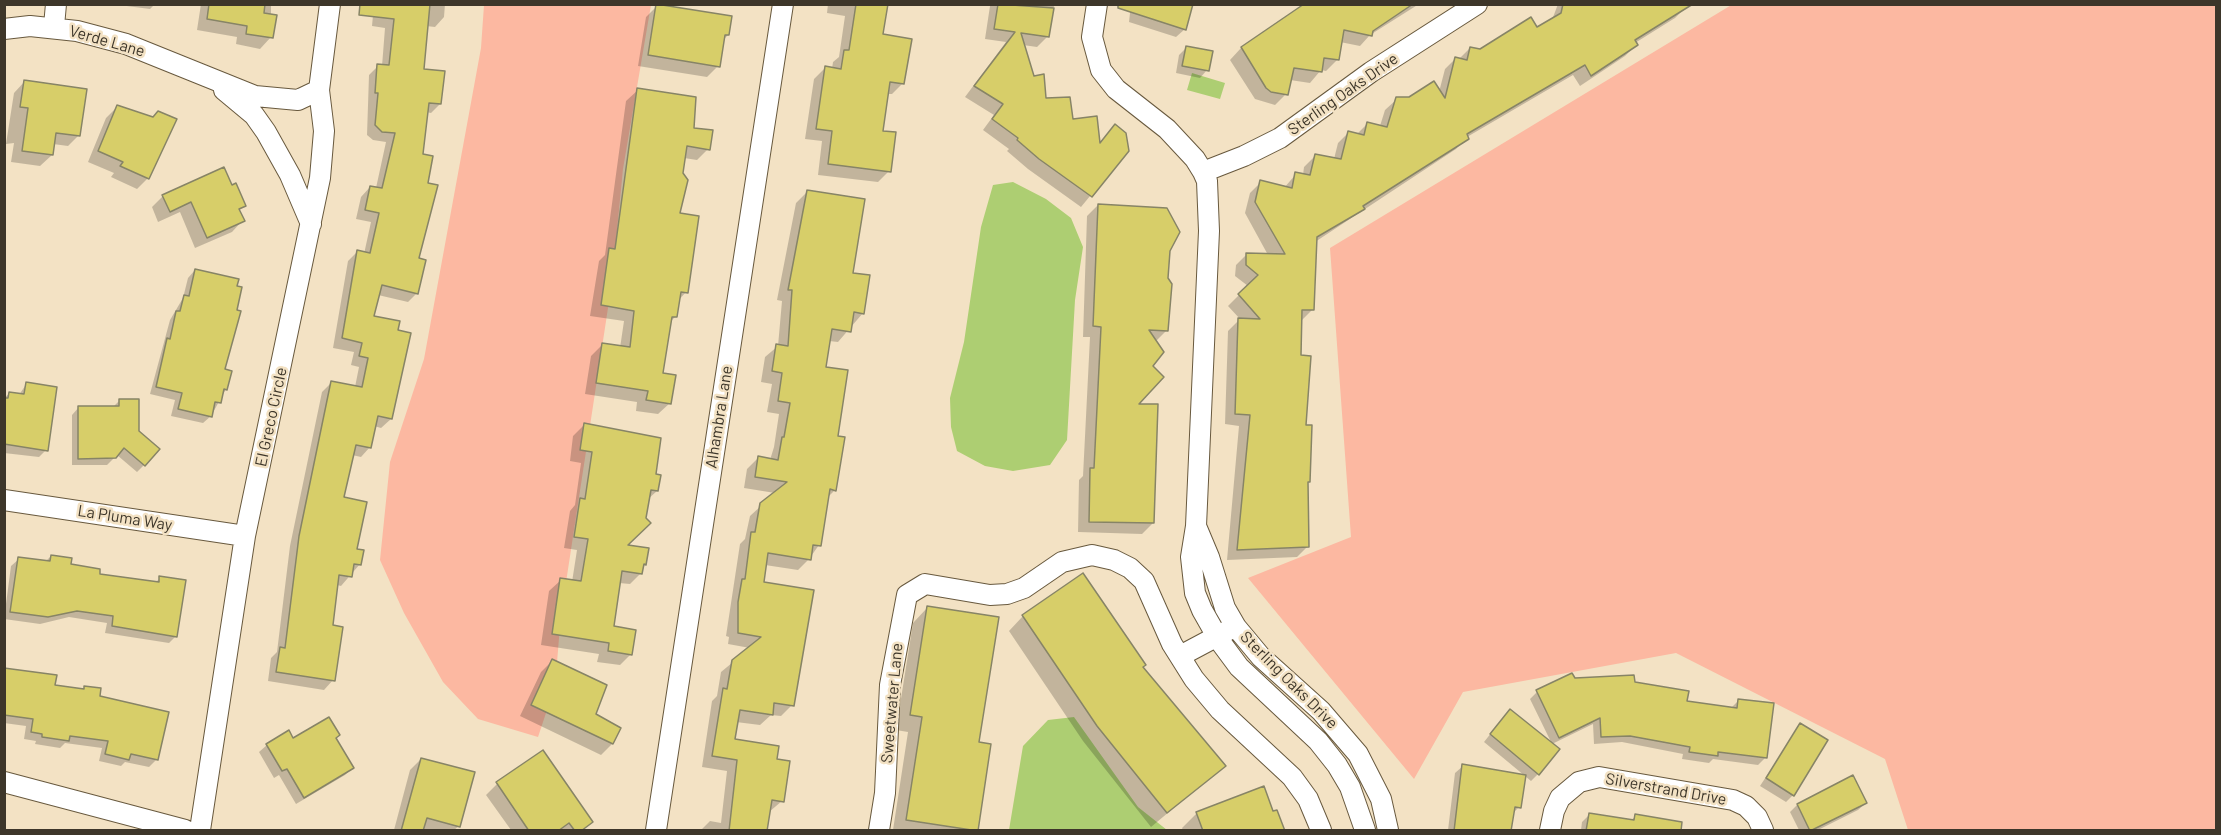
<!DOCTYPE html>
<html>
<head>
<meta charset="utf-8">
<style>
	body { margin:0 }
	#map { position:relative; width:2221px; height:835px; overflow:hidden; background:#f3e2c4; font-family:Barlow,sans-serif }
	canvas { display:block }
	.frame { position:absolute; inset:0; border:6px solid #3d362a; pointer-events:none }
</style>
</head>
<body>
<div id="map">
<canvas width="2221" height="835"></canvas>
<div class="frame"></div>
</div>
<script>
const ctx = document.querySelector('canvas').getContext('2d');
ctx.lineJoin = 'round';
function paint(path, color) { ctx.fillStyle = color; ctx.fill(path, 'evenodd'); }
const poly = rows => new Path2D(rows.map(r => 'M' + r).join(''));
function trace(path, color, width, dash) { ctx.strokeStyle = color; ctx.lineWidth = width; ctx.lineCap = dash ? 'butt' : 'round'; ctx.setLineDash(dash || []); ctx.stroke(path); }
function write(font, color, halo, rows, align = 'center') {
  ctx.font = font + ' Barlow,sans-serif'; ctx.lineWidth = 5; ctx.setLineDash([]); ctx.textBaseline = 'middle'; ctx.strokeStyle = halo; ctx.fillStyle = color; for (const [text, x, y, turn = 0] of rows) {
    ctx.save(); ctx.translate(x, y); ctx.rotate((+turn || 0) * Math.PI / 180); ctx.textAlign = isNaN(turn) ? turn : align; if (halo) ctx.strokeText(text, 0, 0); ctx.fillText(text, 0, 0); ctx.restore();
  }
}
paint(poly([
	[1733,4,2216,5,2216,830,1908,830,1885,759,1676,653,1463,692,1414,779,1248,578,1351,537,1330,248],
	[484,5,651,5,623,169,612,282,561,615,555,686,538,737,478,719,443,682,404,613,380,560,390,462,424,359,481,48]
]), '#fcb8a1');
paint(poly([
	[1192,73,1225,83,1220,99,1187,90],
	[1013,182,1046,199,1071,218,1083,247,1075,300,1067,440,1050,465,1013,471,985,466,957,451,951,427,950,398,964,342,981,227,993,185],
	[1074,717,1138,807,1167,830,1009,830,1023,746,1048,720]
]), '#adce72');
paint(poly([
	[111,4,155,4,150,9],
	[201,4,271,4,271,37,260,49,236,44,237,37,197,30],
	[374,4,445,4,444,17,435,27,426,26,422,70,440,104,431,113,426,112,422,155,417,293,408,302,378,295,372,317,391,419,381,428,374,426,370,447,361,457,352,455,343,498,360,564,341,586,337,585,331,626,333,680,324,690,268,681,271,658,277,652,290,546,322,392,332,382,355,387,359,367,351,365,354,352,333,348,348,261,357,252,364,254,371,222,356,219,361,197,370,187,376,188,386,142,373,140,367,135,369,75,378,66,382,66,385,28,372,26],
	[828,4,886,4,881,36,903,83,892,94,886,94,881,132,889,171,878,182,818,175,822,141,805,139,814,79,825,68,832,69,833,62,839,57,845,16,827,13],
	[985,4,1056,4,1052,9,1048,36,1037,47,1023,45,1033,77,1045,100,1099,144,1127,151,1081,207,1028,169,1007,151,1009,149,983,130,994,115,965,97,1006,42,985,39,990,6],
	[1131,4,1185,29,1176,37,1129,22],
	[1309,4,1419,4,1370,35,1360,46,1340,42,1337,60,1326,71,1321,70,1310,83,1290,80,1286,94,1275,105,1255,99,1230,60,1241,48],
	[1558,4,1685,4,1686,7,1675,18,1635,43,1636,45,1625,56,1580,86,1573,75,1467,137,1456,149,1315,242,1313,309,1302,320,1300,357,1309,481,1307,483,1308,546,1297,557,1227,560,1239,426,1225,424,1228,331,1240,319,1228,306,1248,286,1235,276,1236,265,1247,254,1268,255,1245,213,1250,193,1261,182,1284,188,1296,174,1303,175,1304,167,1315,156,1334,159,1338,143,1349,132,1357,134,1368,123,1380,126,1385,110,1397,99,1439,92,1445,69,1456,58,1459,59,1470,48,1481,51,1536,29,1552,20],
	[657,6,728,35,723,40,718,66,707,77,638,66,646,17],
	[1186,48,1207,70,1200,78,1176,73,1179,55],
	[25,81,79,135,68,146,53,144,52,155,40,166,11,162,14,143,6,144,14,93],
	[638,90,692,129,708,149,697,160,684,158,679,214,686,292,678,301,675,317,670,322,661,374,670,403,658,414,636,411,637,402,585,394,591,356,602,345,620,348,624,321,590,316,599,261,605,255,626,101],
	[117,107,153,118,148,178,137,189,111,177,114,173,88,162,106,118],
	[232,187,244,205,239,211,243,220,232,232,195,248,180,212,158,222,152,207,163,196],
	[807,192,852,274,863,313,838,342,829,341,824,368,836,437,835,490,827,498,819,545,809,559,798,570,765,565,762,584,792,705,781,716,771,715,760,725,736,722,733,740,776,760,782,801,769,812,766,830,701,830,710,821,721,823,727,771,702,767,712,701,717,696,721,672,750,648,728,644,729,637,726,636,740,544,745,539,750,516,775,493,744,488,747,469,758,458,770,460,774,447,779,414,767,412,772,384,761,382,765,357,778,346,782,301,777,300,796,203],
	[1098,205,1168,250,1167,330,1155,342,1135,405,1153,523,1142,534,1078,532,1079,480,1083,476,1090,337,1083,337,1087,216],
	[195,270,235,287,223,370,226,389,211,416,203,423,171,416,175,400,150,394,170,320,183,298,188,278],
	[27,383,46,450,39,457,4,453,4,398,10,393,19,395],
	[120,400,138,432,144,465,137,472,117,455,107,465,72,465,72,415,79,407,113,407],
	[584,425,654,475,657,491,647,500,625,546,645,564,641,573,630,584,619,583,612,627,631,654,620,665,597,662,599,654,541,645,549,591,561,580,572,582,577,550,564,548,570,511,575,505,581,463,570,461,573,436],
	[51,556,98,575,155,583,160,578,176,636,169,643,105,633,107,623,69,617,40,624,4,619,11,566,19,559,45,562],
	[927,608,978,743,977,830,893,830,908,732,896,730,913,623],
	[1023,616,1142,667,1224,766,1151,827,1083,741,1009,631],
	[552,661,612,744,601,755,520,716,541,672],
	[4,669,53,686,82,690,85,687,98,697,167,713,156,760,149,767,125,762,121,766,99,761,102,748,65,743,60,748,35,744,36,741,24,739,26,726,4,723],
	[1574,680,1633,683,1685,702,1732,707,1739,700,1765,758,1758,765,1713,759,1709,763,1682,759,1683,754,1622,742,1594,744,1593,724,1552,744,1530,699,1537,692],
	[1503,718,1538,774,1531,781,1484,742],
	[1800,725,1793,795,1786,802,1760,786],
	[335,739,352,768,345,775,296,804,279,775,274,778,259,752,267,745,293,740],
	[421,759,459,826,454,830,394,830,410,770],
	[1463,766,1519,807,1512,814,1510,830,1448,830,1455,773],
	[497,784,591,822,583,830,511,830,486,795],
	[1866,803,1858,810,1818,830,1799,830,1790,812,1797,805],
	[1197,813,1272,813,1284,830,1183,830,1182,828],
	[1589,815,1630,821,1636,816,1658,830,1581,830,1582,822]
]), '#0003');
const building = poly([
	[209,4,265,4,264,13,277,15,273,38,246,34,247,26,207,19,209,4],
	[360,4,430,4,424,69,445,71,441,104,429,103,423,154,433,156,428,183,438,185,419,258,426,260,418,294,382,285,374,316,400,321,398,330,411,333,392,419,378,416,371,448,356,445,344,497,367,502,357,549,364,550,361,565,354,564,352,577,339,575,333,625,343,627,335,681,276,672,280,647,285,648,299,536,331,381,362,387,368,358,359,356,362,343,342,338,357,250,370,253,379,213,365,210,370,186,382,188,395,133,382,132,375,125,378,93,375,93,377,64,389,65,394,19,359,15,360,4],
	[656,4,732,16,729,35,725,35,720,67,648,55,656,4],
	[856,4,888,4,883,34,912,39,904,84,890,82,883,131,896,132,891,172,828,164,832,131,816,129,825,66,841,69,844,50,849,50,856,4],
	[998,4,1054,8,1049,37,1021,33,1034,76,1044,74,1046,98,1070,97,1073,119,1097,116,1100,143,1115,124,1126,133,1129,151,1092,197,1039,159,1017,140,1018,138,992,119,1003,104,974,86,1015,32,994,29,998,4],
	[1118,4,1193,4,1186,30,1118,8,1118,4],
	[1304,4,1413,4,1373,31,1372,36,1344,30,1339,60,1324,58,1322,72,1294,68,1288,95,1271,92,1266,88,1241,47,1304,4],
	[1563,4,1693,4,1635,40,1638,45,1591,76,1585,65,1467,134,1469,139,1363,206,1365,209,1317,237,1314,310,1302,310,1301,355,1311,356,1306,425,1312,425,1310,482,1308,482,1309,547,1237,550,1250,415,1235,414,1238,318,1260,319,1238,294,1258,275,1246,265,1246,253,1285,254,1255,202,1260,180,1292,188,1295,172,1310,175,1315,154,1341,159,1348,131,1364,135,1367,122,1387,127,1396,97,1409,97,1434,81,1445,98,1455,57,1467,60,1470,47,1480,49,1531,17,1537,27,1561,13,1563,4],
	[1186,46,1213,51,1209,71,1182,66,1186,46],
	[24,80,87,89,80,136,56,133,53,155,22,151,28,108,20,107,24,80],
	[637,88,696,97,694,128,713,130,710,150,687,146,683,173,688,180,680,213,699,216,688,293,681,292,677,317,672,317,663,373,676,375,671,404,646,400,648,391,596,383,602,343,630,347,634,311,601,305,609,248,615,249,637,88],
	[117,105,153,117,158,111,177,119,149,179,120,166,123,162,98,151,117,105],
	[224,167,232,185,236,183,246,206,239,209,245,221,207,238,191,202,170,212,162,195,224,167],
	[807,190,865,199,853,273,870,275,864,314,854,312,851,332,832,329,826,367,848,370,838,436,845,437,836,491,830,489,821,546,813,545,811,560,768,553,764,582,814,590,794,706,774,703,773,715,740,710,735,739,779,746,777,759,790,761,784,802,772,800,767,831,729,831,737,760,712,756,723,688,727,689,732,660,761,637,738,633,738,602,742,579,745,579,751,532,755,532,760,503,787,482,755,477,758,456,778,460,782,437,784,437,790,403,778,401,782,373,772,371,776,344,788,346,792,290,788,290,807,190],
	[1098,204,1167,208,1180,232,1170,251,1168,278,1172,284,1168,331,1149,330,1164,352,1153,366,1164,377,1139,404,1158,404,1154,523,1089,522,1090,468,1094,468,1101,327,1093,326,1098,204],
	[195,269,239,279,237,286,242,287,237,310,241,311,225,369,232,371,227,390,224,389,221,403,215,402,212,417,178,409,182,393,156,387,167,338,170,339,176,311,180,311,184,295,189,296,195,269],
	[26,382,57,387,48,451,4,444,4,398,8,398,9,392,24,394,26,382],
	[119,399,139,399,139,431,160,449,145,466,124,448,116,458,78,459,78,406,119,406,119,399],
	[584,423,661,438,656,474,661,475,658,491,651,490,646,518,651,523,628,545,649,548,646,565,644,564,642,574,622,571,614,626,636,630,632,655,608,651,609,643,552,634,560,578,581,581,588,539,574,537,580,498,585,499,592,452,580,450,584,423],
	[51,555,72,558,71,564,100,569,100,574,159,582,159,576,186,580,177,637,112,626,113,616,77,611,48,617,10,612,18,557,50,561,51,555],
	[1083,573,1146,665,1143,667,1226,766,1167,813,1097,726,1022,615,1083,573],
	[927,606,999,617,979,742,991,744,978,831,906,820,922,717,910,715,927,606],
	[552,659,607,685,596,714,621,728,613,744,531,705,552,659],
	[4,668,57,675,55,685,84,689,84,686,101,688,100,696,169,712,158,760,131,754,129,760,105,754,108,741,70,736,69,741,42,737,42,734,31,732,33,719,4,715,4,668],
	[1572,673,1575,678,1634,675,1635,682,1689,691,1687,701,1737,708,1738,699,1774,703,1767,758,1718,752,1718,756,1689,752,1690,747,1630,736,1601,737,1600,718,1559,738,1536,690,1572,673],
	[1510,709,1560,749,1539,775,1490,734,1510,709],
	[329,717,340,735,336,738,354,768,304,798,287,769,282,771,266,744,289,730,293,738,329,717],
	[1800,723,1828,740,1794,796,1766,778,1800,723],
	[543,750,593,822,581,831,575,831,569,823,558,831,529,831,496,782,543,750],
	[421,758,475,772,460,827,427,818,423,831,401,831,421,758],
	[1462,764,1526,775,1521,808,1515,807,1511,831,1454,831,1462,764],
	[1853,775,1867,803,1810,831,1797,804,1853,775],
	[1264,786,1273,811,1277,810,1285,831,1203,831,1196,812,1264,786],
	[1589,813,1634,820,1635,814,1682,822,1681,831,1586,831,1589,813]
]);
paint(building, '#d7ce69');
trace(building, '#878466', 1.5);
const minor = poly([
	[1097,4,1092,37,1101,70,1116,89,1167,129,1195,159,1203,172,1244,156,1280,138,1371,72,1477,4],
	[54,26,56,4],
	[4,29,30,26,77,31,126,44,255,96,298,100,319,90],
	[224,90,254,115,266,132,290,175,311,224],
	[4,500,245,536],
	[1196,526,1209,231,1207,181,1203,172],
	[1180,656,1227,631],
	[4,782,185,830],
	[200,830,245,536,320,178,324,131,319,90,330,4],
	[656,830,783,4],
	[879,830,885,793,890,685,907,595,925,584,990,595,1007,594,1024,588,1062,562,1092,555,1114,560,1130,568,1144,581,1172,644,1194,679,1220,710,1292,777,1308,799,1321,830],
	[1365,830,1350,787,1337,765,1318,741,1239,667,1219,640,1202,610,1195,593,1191,557,1196,526,1209,557,1225,608,1236,627,1261,657,1321,711,1358,754,1381,799,1388,830],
	[1550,830,1554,811,1560,798,1579,782,1599,777,1733,800,1746,806,1757,817,1763,830]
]);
trace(minor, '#68593e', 22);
trace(minor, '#fff', 20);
write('16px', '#3d362a', '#f3e2c4', [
	["Verde Lane",107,41,16],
	["Sterling Oaks Drive",1343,94,-35],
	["El Greco Circle",271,417,-78],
	["Alhambra Lane",719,417,-81],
	["La Pluma Way",125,518,9],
	["Sterling Oaks Drive",1289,680,45],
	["Sweetwater Lane",892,703,-85],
	["Silverstrand Drive",1666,789,10]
]);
</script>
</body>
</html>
